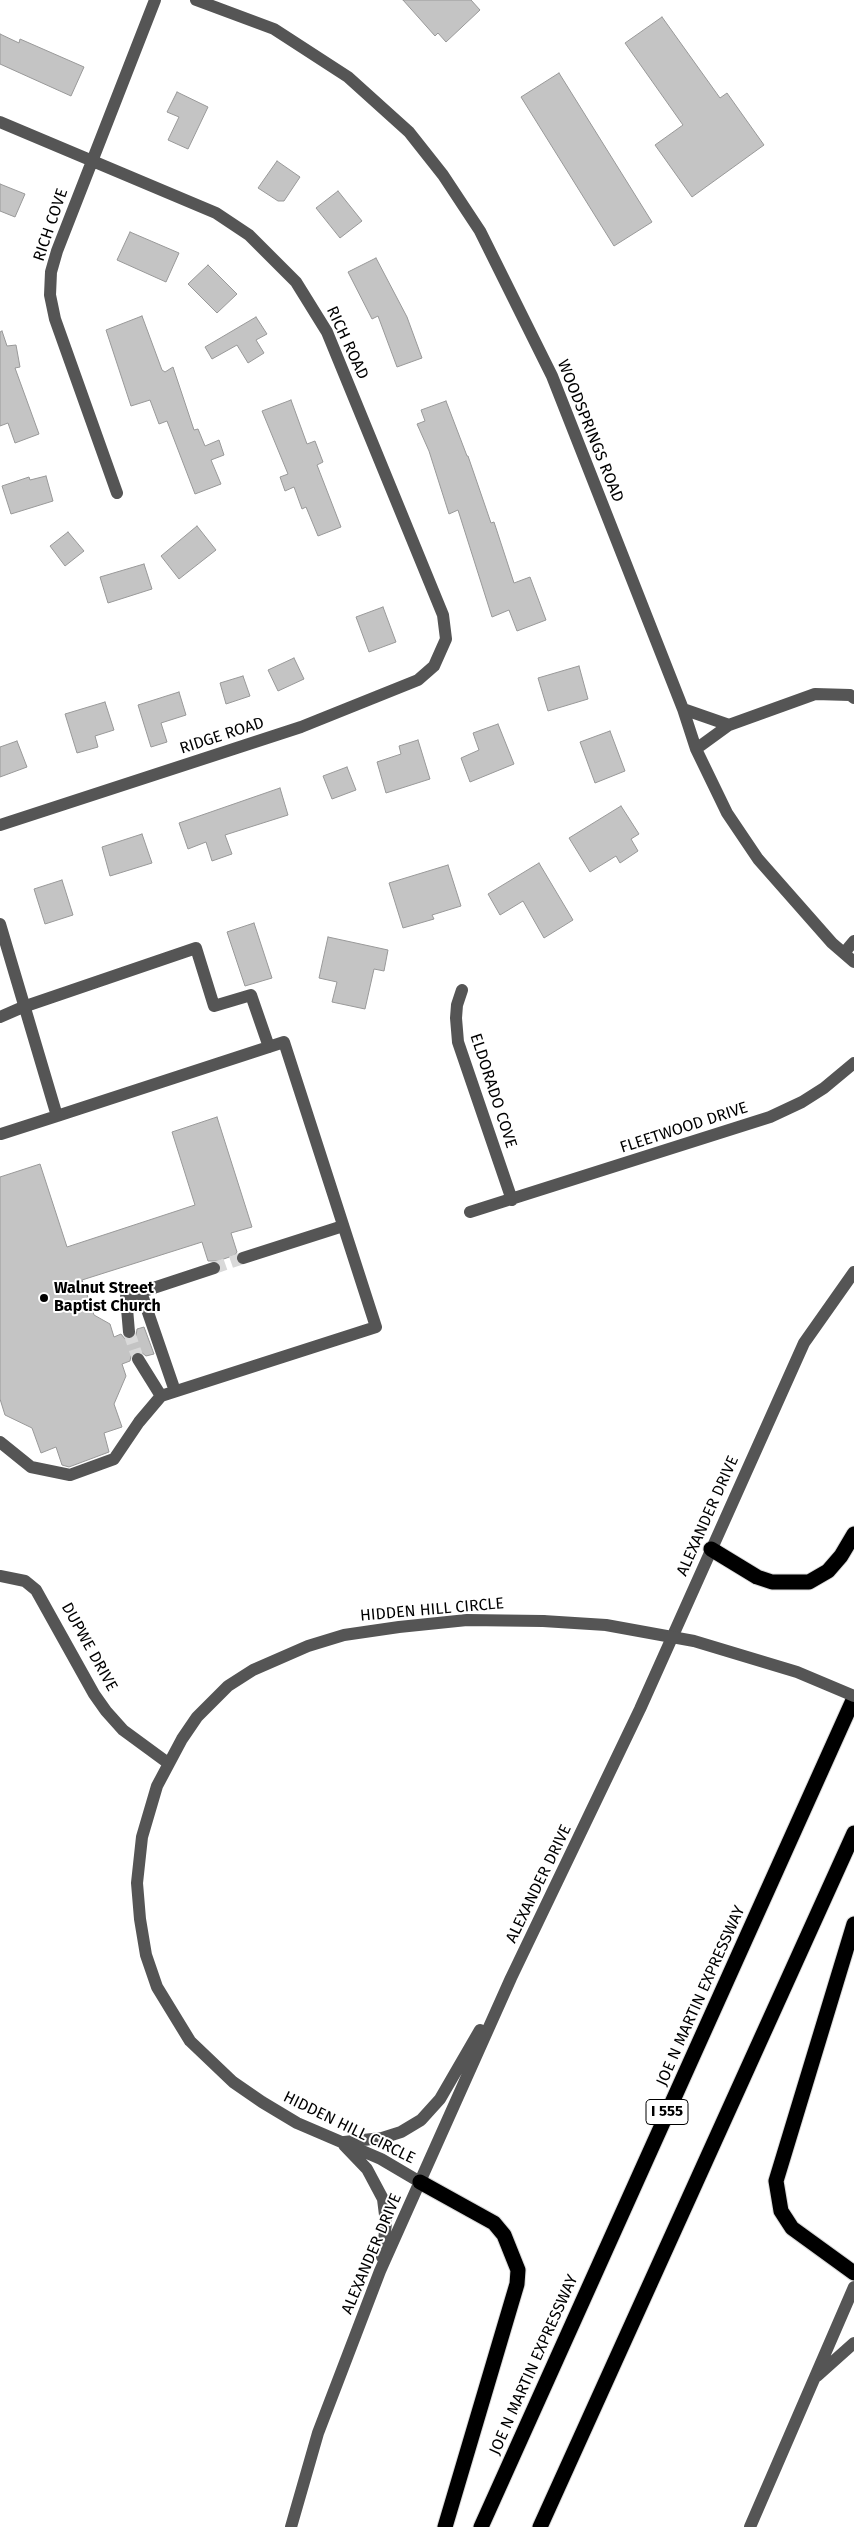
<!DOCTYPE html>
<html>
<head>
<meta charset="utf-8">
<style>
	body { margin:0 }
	canvas { display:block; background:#fff }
</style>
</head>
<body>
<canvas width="854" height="2527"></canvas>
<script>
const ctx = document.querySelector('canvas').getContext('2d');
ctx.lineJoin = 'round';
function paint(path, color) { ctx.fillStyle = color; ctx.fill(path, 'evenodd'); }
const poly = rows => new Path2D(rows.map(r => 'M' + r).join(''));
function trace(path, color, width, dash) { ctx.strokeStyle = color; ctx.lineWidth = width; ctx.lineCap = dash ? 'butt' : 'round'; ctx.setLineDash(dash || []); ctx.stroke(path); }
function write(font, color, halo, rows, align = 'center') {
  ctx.font = font + ' "Fira Sans",sans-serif'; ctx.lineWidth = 4; ctx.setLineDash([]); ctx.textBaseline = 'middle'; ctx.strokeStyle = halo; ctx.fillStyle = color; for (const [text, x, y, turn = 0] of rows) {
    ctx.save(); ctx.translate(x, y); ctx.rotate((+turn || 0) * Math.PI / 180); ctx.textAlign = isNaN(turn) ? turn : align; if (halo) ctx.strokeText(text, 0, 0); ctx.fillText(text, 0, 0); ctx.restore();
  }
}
const building = poly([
	[403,0,471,0,480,10,446,42,438,33,435,36,403,0],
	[662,17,720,98,727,93,764,145,692,197,655,145,683,125,625,43,662,17],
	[0,34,19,43,20,39,84,67,71,96,0,64,0,34],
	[559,73,652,222,614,246,521,97,559,73],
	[177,92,208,107,188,149,168,140,179,117,167,112,177,92],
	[277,161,300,177,284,201,278,201,258,188,277,161],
	[0,184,25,194,15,217,0,211,0,184],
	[338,191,362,221,340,238,316,208,338,191],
	[130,232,179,253,166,282,117,260,130,232],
	[376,258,407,317,422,358,397,367,378,316,372,319,348,272,376,258],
	[208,265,237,294,217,313,188,284,208,265],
	[142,316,162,370,165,372,173,367,194,430,198,429,205,446,219,440,224,455,211,460,221,484,195,494,167,421,159,424,150,400,131,406,106,330,142,316],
	[256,317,267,334,256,340,264,353,248,363,237,345,212,359,205,347,256,317],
	[2,331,7,346,16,345,20,367,15,368,39,434,15,443,8,423,0,426,0,332,2,331],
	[291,400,307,444,315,441,323,462,317,465,341,527,318,536,306,507,302,509,294,487,285,491,280,477,288,474,262,411,291,400],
	[446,401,467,456,468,456,491,523,494,522,514,583,530,577,546,620,517,631,509,610,492,617,458,510,449,514,429,451,417,424,425,421,421,410,446,401],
	[46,476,53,501,11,514,2,486,29,477,30,480,46,476],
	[197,526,216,550,179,579,161,556,197,526],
	[68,532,84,551,65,566,50,546,68,532],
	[144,564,152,589,108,603,100,577,144,564],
	[383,607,396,642,369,652,356,617,383,607],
	[294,658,304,679,278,691,268,670,294,658],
	[579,666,588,699,548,711,538,678,579,666],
	[243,676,250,696,226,704,220,683,243,676],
	[179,692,186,715,161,723,167,742,151,747,138,705,179,692],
	[105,702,114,730,95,736,98,747,77,753,65,714,105,702],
	[498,724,514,764,470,782,461,758,479,750,473,733,498,724],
	[610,731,625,771,595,783,580,742,610,731],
	[418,740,430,779,386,793,377,762,401,754,399,746,418,740],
	[17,741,27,767,0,777,0,747,17,741],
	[347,767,356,790,332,799,323,776,347,767],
	[280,788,288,815,225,835,232,854,212,861,206,842,188,849,179,823,280,788],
	[621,806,639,834,631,839,638,851,620,863,616,856,590,872,569,838,621,806],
	[142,834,152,863,110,876,102,847,142,834],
	[539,863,573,920,544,938,523,901,500,915,488,894,539,863],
	[448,865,461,906,432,915,434,919,403,928,389,883,448,865],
	[62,880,73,915,45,924,34,889,62,880],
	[254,923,272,978,245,986,227,932,254,923],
	[328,937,388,950,384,971,374,969,365,1009,332,1002,337,982,319,978,328,937],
	[217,1117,252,1227,231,1233,237,1252,235,1255,218,1261,208,1261,202,1242,82,1280,94,1315,110,1324,114,1337,121,1334,125,1339,130,1340,136,1336,137,1329,144,1327,154,1354,146,1356,141,1352,134,1352,131,1356,130,1361,122,1364,126,1376,114,1404,122,1427,104,1433,109,1452,69,1467,62,1465,56,1447,41,1453,32,1428,5,1415,0,1399,0,1177,40,1164,67,1247,195,1205,172,1132,217,1117]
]);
paint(building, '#c4c4c4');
trace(building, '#999', 1);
trace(poly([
	[214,1268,243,1258],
	[129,1332,138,1359]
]), '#d9d9d9', 12, [12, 6]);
const highway = poly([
	[711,1549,757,1577,772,1582,809,1582,828,1571,841,1556,854,1534],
	[854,1924,776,2181,781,2211,792,2228,854,2273],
	[420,2182,494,2223,504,2235,518,2270,517,2284,445,2527],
	[481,2527,854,1698],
	[540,2527,854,1833]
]);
trace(highway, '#dbdbdb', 17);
trace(poly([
	[196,0,274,29,348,77,409,132,443,175,480,231,552,376,683,709,696,749,727,813,758,859,832,943,854,962],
	[0,122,216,213,249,235,296,282,327,332,443,615,446,639,434,666,418,680,301,727,0,825],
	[117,493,55,319,50,295,51,272,57,251,155,0],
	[683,709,729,725,815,694,850,695,854,698],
	[696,749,729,725],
	[0,924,57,1116,1,1134],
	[844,953,854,941],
	[462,990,457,1005,456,1018,458,1042,512,1200],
	[0,1017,23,1007,196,948,214,1006,251,995,269,1047],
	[470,1212,770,1117,802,1102,824,1088,854,1063],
	[243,1258,343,1226],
	[141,1292,175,1391],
	[129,1332,126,1297,214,1268],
	[138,1359,161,1396],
	[0,1442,31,1467,70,1475,114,1459,139,1422,161,1396,376,1327,284,1042,57,1116],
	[0,1576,25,1581,36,1590,94,1694,106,1711,123,1730,168,1763],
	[344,2142,382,2138,401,2132,421,2120,440,2099,480,2030],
	[344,2145,367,2169,383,2199,386,2223,382,2257],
	[420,2182,381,2159,297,2123,262,2102,233,2082,190,2041,157,1987,146,1955,140,1919,137,1883,142,1837,157,1786,182,1739,197,1717,228,1686,253,1670,308,1646,344,1635,399,1627,467,1620,543,1621],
	[817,2376,854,2343],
	[291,2527,318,2433,380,2271,511,1978,640,1709,804,1343,854,1272],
	[750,2527,854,2287]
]), '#555', 12);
trace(highway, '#000', 15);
trace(poly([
	[543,1621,606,1625,694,1641,797,1672,854,1696]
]), '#555', 12);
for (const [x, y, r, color] of [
	[44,1298,5,"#000"]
]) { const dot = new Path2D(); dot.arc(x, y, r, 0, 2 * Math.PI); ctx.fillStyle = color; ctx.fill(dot); trace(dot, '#fff', 2); }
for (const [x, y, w] of [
	[667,2112,42]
]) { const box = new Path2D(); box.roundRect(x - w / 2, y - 12.5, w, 25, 4); ctx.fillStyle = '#fff'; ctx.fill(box); trace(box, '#000', 1); }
write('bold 15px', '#000', null, [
	["I 555",667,2112]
]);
write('16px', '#000', '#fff', [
	["RICH COVE",51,225,-71],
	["RICH ROAD",347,343,65],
	["WOODSPRINGS ROAD",590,431,68],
	["RIDGE ROAD",222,736,-18],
	["ELDORADO COVE",493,1091,72],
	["FLEETWOOD DRIVE",684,1128,-18],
	["ALEXANDER DRIVE",708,1516,-66],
	["HIDDEN HILL CIRCLE",432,1610,-5],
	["DUPWE DRIVE",89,1647,61],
	["ALEXANDER DRIVE",539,1884,-64],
	["JOE N MARTIN EXPRESSWAY",701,1996,-66],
	["HIDDEN HILL CIRCLE",349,2128,26],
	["ALEXANDER DRIVE",372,2254,-67],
	["JOE N MARTIN EXPRESSWAY",534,2365,-66]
]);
write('bold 16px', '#000', '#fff', [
	["Walnut Street",54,1289],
	["Baptist Church",54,1307]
], 'left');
</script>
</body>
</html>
